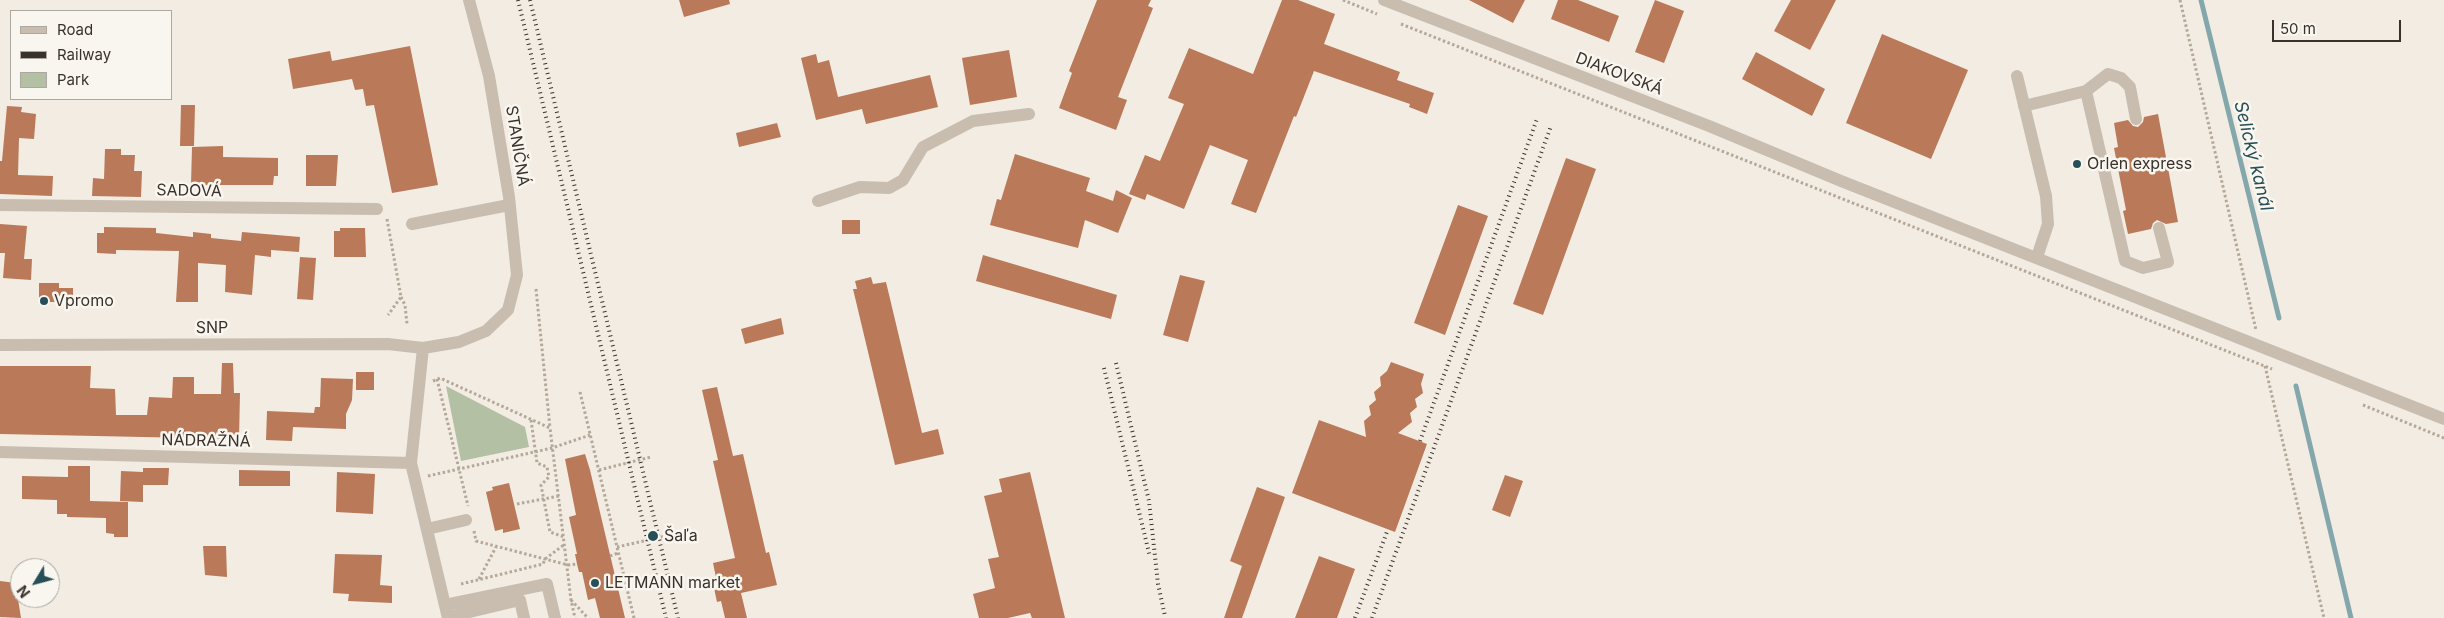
<!DOCTYPE html>
<html>
<head>
<meta charset="utf-8">
<style>
	body { margin:0 }
	#map { position:relative; width:2444px; height:618px; overflow:hidden; background:#f2ece3; font-family:Inter,sans-serif }
	canvas { display:block }
	.legend { position:absolute; left:10px; top:10px; width:162px; height:90px; box-sizing:border-box; background:#f9f6ef; border:1px solid #aca7a1; margin:0; padding:6px 9px; list-style:none; font-size:15px; color:#39312c }
	.legend li { display:flex; align-items:center; gap:10px; height:25px }
	.legend b { width:25px; border:1px solid #aca7a1 }
	.north { position:absolute; left:10px; top:558px; width:50px; height:50px; box-sizing:border-box; background:#f9f6ef; border:1px solid #aca7a1; border-radius:50%; rotate:233deg; font-size:14px; font-weight:700; line-height:20px; text-align:center; color:#39312c }
	.north::after { content:''; display:block; margin:auto; width:18px; height:22px; background:#264f57; clip-path:polygon(50% 0,100% 100%,50% 72%,0 100%) }
	.scale { position:absolute; left:2272px; top:20px; width:129px; height:22px; box-sizing:border-box; border:2px solid #39312c; border-top:0; padding-left:6px; font-size:15px; line-height:18px; white-space:nowrap; color:#39312c; -webkit-text-stroke:4px #f9f6ef; paint-order:stroke }
</style>
</head>
<body>
<div id="map">
<canvas width="2444" height="618"></canvas>
<ul class="legend">
<li><b style="height:6px;background:#c9bdaf"></b>Road</li>
<li><b style="height:6px;background:#39312c"></b>Railway</li>
<li><b style="height:14px;background:#b4c0a4"></b>Park</li>
</ul>
<div class="north">N</div>
<div class="scale">50 m</div>
</div>
<script>
const ctx = document.querySelector('canvas').getContext('2d');
ctx.lineJoin = 'round';
function paint(path, color) { ctx.fillStyle = color; ctx.fill(path, 'evenodd'); }
const poly = rows => new Path2D(rows.map(r => 'M' + r).join(''));
function trace(path, color, width, dash) { ctx.strokeStyle = color; ctx.lineWidth = width; ctx.lineCap = dash ? 'butt' : 'round'; ctx.setLineDash(dash || []); ctx.stroke(path); }
function write(font, color, halo, rows, align = 'center') {
  ctx.font = font + ' Inter,sans-serif'; ctx.lineWidth = 5; ctx.setLineDash([]); ctx.textBaseline = 'middle'; ctx.strokeStyle = halo; ctx.fillStyle = color; for (const [text, x, y, turn = 0] of rows) {
    ctx.save(); ctx.translate(x, y); ctx.rotate((+turn || 0) * Math.PI / 180); ctx.textAlign = isNaN(turn) ? turn : align; if (halo) ctx.strokeText(text, 0, 0); ctx.fillText(text, 0, 0); ctx.restore();
  }
}
paint(poly([
	[446,386,525,427,529,447,461,461]
]), '#b4c0a4');
trace(poly([
	[2201,0,2279,318],
	[2296,386,2351,618]
]), '#84a7ac', 5);
paint(poly([
	[679,0,729,0,730,4,684,17],
	[1097,0,1151,0,1148,6,1153,8,1118,97,1127,100,1116,130,1059,108,1072,73,1069,71],
	[1282,0,1298,0,1335,14,1324,44,1400,72,1397,80,1434,93,1427,114,1409,107,1410,104,1314,71,1296,117,1294,116,1256,213,1231,204,1248,160,1210,145,1184,209,1147,194,1145,200,1129,194,1145,155,1160,161,1184,104,1168,98,1189,48,1253,74],
	[1469,0,1525,0,1513,23],
	[1558,0,1578,0,1619,16,1609,42,1551,19],
	[1655,0,1684,11,1664,63,1635,52],
	[1791,0,1836,0,1810,50,1774,31],
	[1882,34,1968,70,1931,159,1846,123],
	[410,46,438,185,392,193,374,105,366,106,363,89,355,90,352,79,293,89,288,59,330,51,332,61],
	[1009,50,1017,97,970,105,962,58],
	[1756,52,1825,89,1812,116,1742,79],
	[816,54,818,63,829,60,838,97,930,75,938,107,866,124,862,109,816,120,801,58],
	[181,105,195,105,194,146,180,146],
	[7,106,22,107,21,112,36,114,34,139,19,138,18,175,53,176,52,196,0,194,0,161,2,161],
	[2158,114,2178,222,2166,224,2157,220,2153,223,2151,229,2128,234,2123,211,2126,210,2114,148,2118,147,2114,123,2128,120,2133,126,2138,127,2143,122,2144,117],
	[777,123,781,137,739,147,736,133],
	[223,146,223,157,278,158,278,176,274,176,273,185,191,185,192,147],
	[105,149,121,149,121,155,135,155,134,171,142,171,141,197,92,196,93,178,104,179],
	[1015,154,1090,178,1086,191,1113,201,1116,190,1132,198,1118,233,1085,220,1078,248,990,225,997,199,1001,200],
	[306,155,338,155,336,186,306,186],
	[1566,158,1596,169,1543,315,1513,304],
	[1458,205,1488,216,1445,335,1414,323],
	[842,220,860,220,860,234,842,234],
	[0,224,27,226,24,259,32,259,31,280,3,278,5,253,0,253],
	[104,227,156,228,156,233,193,237,193,232,211,234,211,238,241,241,242,232,300,237,299,252,271,250,271,257,255,255,252,295,225,292,226,265,198,263,198,302,176,302,179,251,116,250,116,254,97,253,97,233,104,233],
	[340,228,365,228,366,257,334,257,334,231,340,231],
	[983,255,1117,295,1111,319,976,281],
	[300,257,316,258,313,300,297,299],
	[1180,275,1205,281,1188,342,1163,335],
	[871,277,873,284,886,282,922,433,938,429,944,454,895,465,853,289,857,289,855,281],
	[39,283,59,283,59,288,73,288,73,302,39,302],
	[781,318,784,334,745,344,741,329],
	[1391,362,1424,374,1421,384,1423,393,1415,399,1417,407,1410,413,1412,422,1398,433,1427,444,1395,532,1292,493,1319,420,1366,437,1364,421,1371,415,1369,406,1376,400,1374,392,1381,386,1380,377,1387,371],
	[222,363,233,363,234,393,240,393,239,439,0,434,0,366,91,366,90,388,115,389,116,415,147,415,149,397,172,398,173,377,194,377,194,394,221,394],
	[356,372,374,372,374,390,356,390],
	[321,378,353,379,352,400,346,414,346,429,293,427,292,441,266,440,267,411,314,413,315,407,320,407],
	[717,387,733,456,743,454,766,553,769,552,777,585,741,593,747,618,725,618,721,601,717,602,714,588,718,587,713,563,735,558,713,461,718,460,702,390],
	[585,454,590,470,625,618,600,618,595,598,588,600,582,572,579,572,577,564,575,554,577,554,569,517,576,515,565,459],
	[68,466,90,466,90,501,128,502,128,537,114,537,114,534,106,533,106,518,67,517,67,514,57,514,57,500,22,499,22,476,68,477],
	[143,468,169,468,168,485,143,485,143,502,120,501,121,471,143,472],
	[239,470,290,471,290,486,239,486],
	[337,472,375,474,373,514,336,512],
	[1030,472,1065,618,1032,618,1030,613,1008,618,979,618,973,594,995,588,988,559,999,557,984,496,1002,492,999,479],
	[1505,475,1523,481,1510,517,1492,510],
	[509,483,520,529,503,533,503,529,495,531,486,492,493,490,492,487],
	[1257,487,1285,497,1242,618,1224,618,1242,566,1230,561],
	[203,546,226,546,227,577,205,575],
	[335,554,382,555,380,585,392,586,392,603,348,601,349,594,333,593],
	[1319,556,1355,569,1337,618,1295,618],
	[0,581,16,583,15,599,18,599,21,618,0,617]
]), '#ba7958');
trace(poly([
	[1343,0,1377,14],
	[2180,0,2256,330],
	[1401,24,2272,369],
	[387,219,401,297,388,315],
	[536,289,550,428],
	[401,297,405,305,407,324],
	[2265,366,2324,618],
	[437,379,468,506],
	[433,381,440,378,550,428,571,600,575,618],
	[580,392,634,618],
	[2363,405,2444,438],
	[531,420,537,463,547,467,549,477,541,485,550,532,564,537],
	[599,470,651,457],
	[428,476,552,448,590,435],
	[517,504,559,496],
	[474,531,476,541,568,565,577,564],
	[617,547,666,536],
	[610,556,618,553],
	[479,579,496,547],
	[461,584,543,564,545,559,565,544],
	[571,600,588,618]
]), '#b5a899', 3, [2.5, 2.5]);
trace(poly([
	[1384,0,1709,126,1841,181,2444,419],
	[2017,76,2046,196,2048,224,2037,257],
	[2086,91,2125,261,2143,268,2168,262,2159,228],
	[2024,106,2086,91,2108,74,2121,78,2130,87,2136,119],
	[818,201,860,187,889,188,903,180,923,147,973,121,1029,114],
	[0,205,377,209],
	[412,224,509,205],
	[0,345,388,344,423,348,459,342,486,331,508,310,517,275,509,197,489,76,469,0],
	[423,348,411,463,448,618],
	[0,452,411,463],
	[427,529,466,520],
	[445,605,547,584,555,618],
	[448,617,520,600,524,618]
]), '#c9bdaf', 12);
trace(poly([
	[518,0,666,618],
	[530,0,678,618],
	[1116,363,1149,501,1158,584,1165,616],
	[1104,368,1150,557],
	[1420,441,1537,119],
	[1355,618,1388,529],
	[1372,618,1551,126]
]), '#39312c', 4, [1, 4]);
for (const [x, y, r, color] of [
	[2077,164,5,"#264f57"],
	[44,301,5,"#264f57"],
	[653,536,6,"#264f57"],
	[595,583,5,"#264f57"]
]) { const dot = new Path2D(); dot.arc(x, y, r, 0, 2 * Math.PI); ctx.fillStyle = color; ctx.fill(dot); trace(dot, '#f9f6ef', 2); }
write('16px', '#39312c', '#f9f6ef', [
	["DIAKOVSKÁ",1619,74,21],
	["STANIČNÁ",517,146,81],
	["SADOVÁ",189,191,1],
	["SNP",212,328],
	["NÁDRAŽNÁ",206,441,1]
]);
write('16px', '#39312c', '#f9f6ef', [
	["Orlen express",2087,164],
	["Vpromo",54,301],
	["Šaľa",664,536],
	["LETMANN market",605,583]
], 'left');
write('italic 18px', '#264f57', '#f9f6ef', [
	["Selický kanál",2253,156,76]
]);
</script>
</body>
</html>
